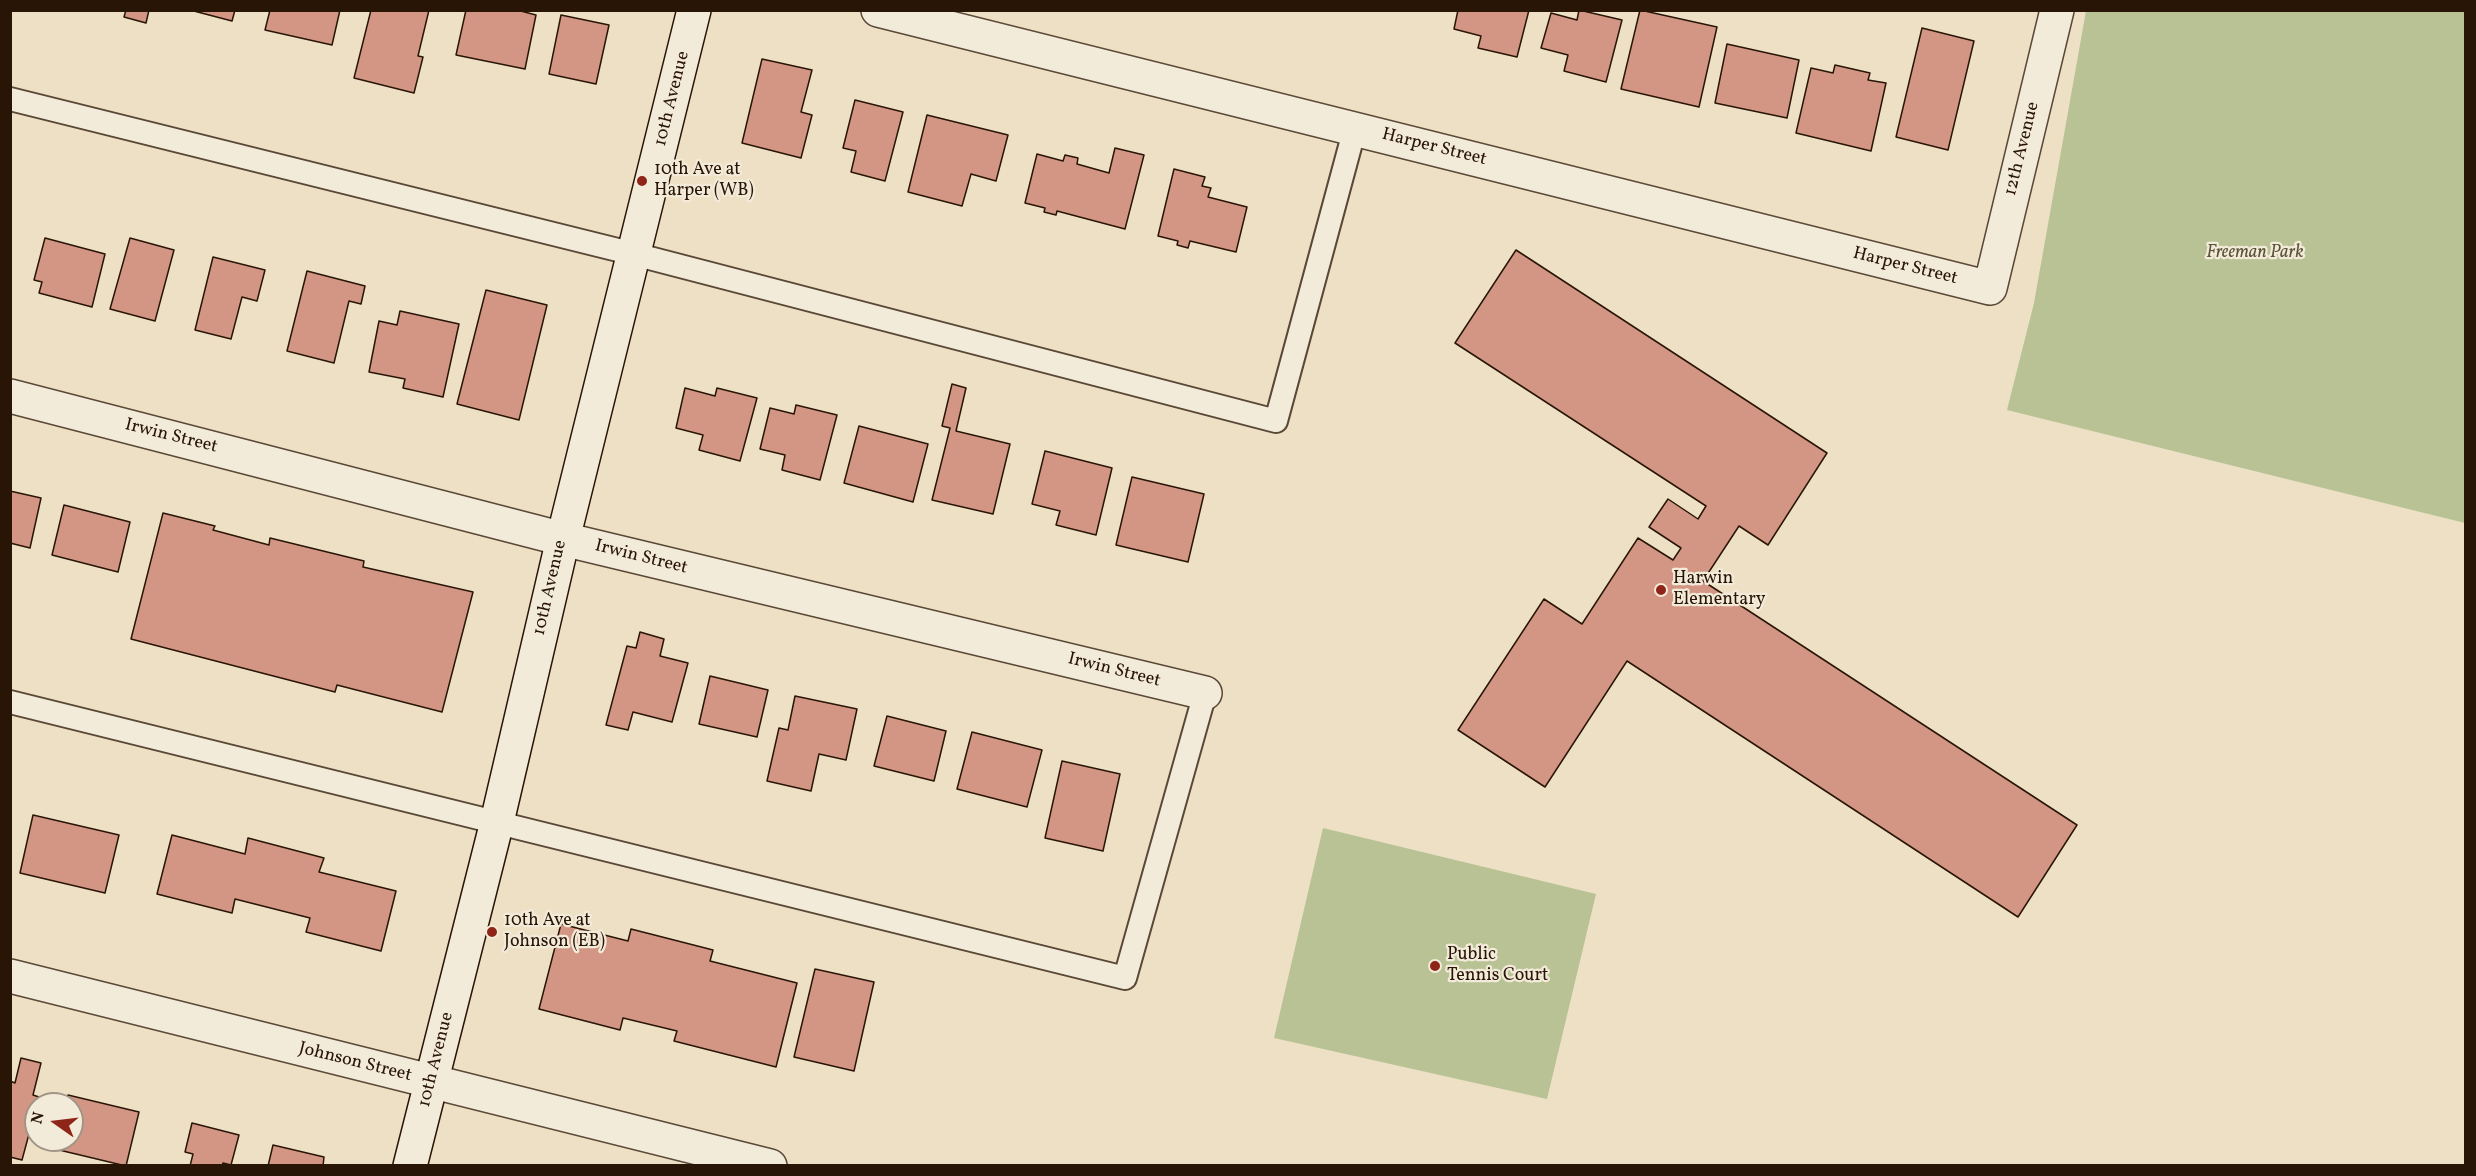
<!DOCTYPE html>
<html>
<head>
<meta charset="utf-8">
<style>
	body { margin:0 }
	#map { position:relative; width:2476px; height:1176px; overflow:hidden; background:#ede0c5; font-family:Vollkorn,serif }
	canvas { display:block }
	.frame { position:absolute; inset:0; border:12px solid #291506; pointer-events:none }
	.north { position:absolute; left:24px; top:1092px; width:60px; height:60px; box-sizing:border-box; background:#f3ebd9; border:2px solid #a29585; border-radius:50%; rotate:284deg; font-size:16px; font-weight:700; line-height:24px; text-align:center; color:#291506 }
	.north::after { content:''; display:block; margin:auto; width:21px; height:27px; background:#8f2418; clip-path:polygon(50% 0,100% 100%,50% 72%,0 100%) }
</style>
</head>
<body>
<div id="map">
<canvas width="2476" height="1176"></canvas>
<div class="frame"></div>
<div class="north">N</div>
</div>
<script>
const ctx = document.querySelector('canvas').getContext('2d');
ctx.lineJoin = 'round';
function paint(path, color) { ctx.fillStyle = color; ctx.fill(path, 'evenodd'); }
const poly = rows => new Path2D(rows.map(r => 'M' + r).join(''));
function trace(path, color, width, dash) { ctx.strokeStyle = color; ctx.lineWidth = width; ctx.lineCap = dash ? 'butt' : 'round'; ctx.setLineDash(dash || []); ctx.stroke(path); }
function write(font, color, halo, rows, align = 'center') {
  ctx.font = font + ' Vollkorn,serif'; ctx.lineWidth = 4.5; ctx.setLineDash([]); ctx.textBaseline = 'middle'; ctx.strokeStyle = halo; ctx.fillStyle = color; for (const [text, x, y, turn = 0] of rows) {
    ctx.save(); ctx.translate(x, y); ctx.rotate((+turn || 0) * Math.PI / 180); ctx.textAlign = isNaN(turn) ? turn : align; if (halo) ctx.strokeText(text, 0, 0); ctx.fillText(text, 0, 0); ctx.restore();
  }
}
paint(poly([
	[2086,11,2465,11,2465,523,2007,410,2034,303],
	[1323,828,1596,894,1547,1099,1274,1038]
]), '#b8c295');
const building = poly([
	[126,10,149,10,146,23,124,17,126,10],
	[190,10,235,10,232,21,190,10],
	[270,10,340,10,332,45,265,30,270,10],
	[371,10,429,10,418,56,423,57,414,93,354,78,371,10],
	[466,10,517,10,536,15,525,69,456,55,466,10],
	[1458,10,1529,10,1517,57,1478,48,1481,36,1454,29,1458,10],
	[1579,10,1622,20,1606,82,1564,71,1568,55,1541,48,1551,13,1577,20,1579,10],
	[1640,10,1717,27,1699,107,1621,89,1640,10],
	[561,15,609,25,596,84,549,74,561,15],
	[1922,28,1974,41,1948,150,1896,137,1922,28],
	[1727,44,1799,60,1787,118,1715,103,1727,44],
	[762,59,812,70,801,112,812,115,801,158,742,143,762,59],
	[1835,65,1870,73,1868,80,1886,83,1871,151,1796,133,1811,68,1833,73,1835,65],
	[855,100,903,112,885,181,851,172,856,151,843,148,855,100],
	[927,115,1008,135,996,181,971,174,962,206,908,192,927,115],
	[1115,148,1144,155,1125,229,1057,211,1056,215,1044,212,1045,208,1025,203,1037,154,1063,161,1065,155,1078,158,1077,164,1109,173,1115,148],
	[1174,169,1205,177,1202,186,1211,188,1208,197,1247,207,1236,252,1190,241,1188,248,1177,245,1178,241,1158,236,1174,169],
	[45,238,105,254,92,307,39,293,42,282,34,280,45,238],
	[130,238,174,250,155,321,110,309,130,238],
	[1516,250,1827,453,1768,545,1739,526,1703,581,2077,825,2018,917,1627,661,1545,787,1458,730,1544,599,1582,624,1638,538,1673,560,1681,548,1649,527,1668,499,1698,519,1706,506,1455,343,1516,250],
	[213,257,265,270,257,301,242,297,231,339,195,330,213,257],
	[307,271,365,286,361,304,349,301,334,363,287,351,307,271],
	[486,290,547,305,519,420,457,404,486,290],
	[400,311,459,324,443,397,403,388,405,379,369,372,379,321,397,325,400,311],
	[952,384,966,388,956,431,1010,444,993,514,932,500,950,428,942,426,952,384],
	[685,388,715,396,717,388,757,398,740,461,699,450,703,435,676,428,685,388],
	[796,405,837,415,820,480,782,470,785,455,760,449,770,408,794,414,796,405],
	[859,426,928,444,913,502,844,483,859,426],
	[1045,451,1112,468,1096,535,1056,525,1060,511,1032,504,1045,451],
	[1132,477,1204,494,1188,562,1116,545,1132,477],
	[10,491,41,498,30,548,10,543,10,491],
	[64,505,130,522,118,572,52,555,64,505],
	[163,513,215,526,213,530,269,545,270,538,364,561,363,567,473,592,442,712,337,685,335,692,131,639,163,513],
	[640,632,664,639,660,656,688,663,672,722,633,712,628,730,606,725,627,646,636,648,640,632],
	[710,676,768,690,757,737,699,724,710,676],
	[795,696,857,709,846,760,819,754,811,791,767,781,779,728,788,730,795,696],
	[887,716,946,731,934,781,874,766,887,716],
	[972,732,1042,750,1027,807,957,789,972,732],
	[1062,761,1120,774,1103,851,1045,838,1062,761],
	[33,815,119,835,105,893,20,873,33,815],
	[172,835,245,854,248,838,324,858,319,872,396,891,381,951,306,932,310,918,235,899,232,913,157,894,172,835],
	[561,924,628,941,631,929,713,950,710,961,797,983,776,1067,674,1041,677,1031,623,1018,620,1030,539,1009,561,924],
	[815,969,874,982,854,1071,794,1057,815,969],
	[21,1058,41,1063,33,1095,39,1097,22,1160,10,1157,10,1081,15,1083,21,1058],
	[68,1095,139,1112,126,1166,55,1149,57,1140,72,1140,72,1104,66,1104,68,1095],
	[192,1123,239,1135,231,1165,223,1163,222,1166,190,1166,193,1154,185,1152,192,1123],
	[273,1145,324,1157,323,1166,268,1166,273,1145]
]);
paint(building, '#d39684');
trace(building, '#291506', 1.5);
const lane = poly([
	[10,99,634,254,1276,421,1355,128],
	[10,702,1125,978,1205,693]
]);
const street = poly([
	[878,10,1990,288,2057,10],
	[10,396,563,539,1205,693],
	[10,976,770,1166]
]);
const secondary = poly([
	[410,1166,497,822,563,539,694,10]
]);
trace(lane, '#5a4836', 26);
trace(street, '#5a4836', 36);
trace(secondary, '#291506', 36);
trace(lane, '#f3ebd9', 22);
trace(street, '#f3ebd9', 33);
trace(secondary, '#f3ebd9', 33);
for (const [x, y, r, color] of [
	[642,181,6,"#8f2418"],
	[1661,590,6,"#8f2418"],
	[492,932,6,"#8f2418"],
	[1435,966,6,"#8f2418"]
]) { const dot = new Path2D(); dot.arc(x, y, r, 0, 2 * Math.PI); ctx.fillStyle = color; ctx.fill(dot); trace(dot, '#f3ebd9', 2); }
write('18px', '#291506', '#f3ebd9', [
	["10th Avenue",673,99,-76],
	["Harper Street",1434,148,14],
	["12th Avenue",2023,149,-76],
	["Harper Street",1905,267,14],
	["Irwin Street",171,437,14],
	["Irwin Street",641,558,14],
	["10th Avenue",551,588,-77],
	["Irwin Street",1114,671,14],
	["10th Avenue",437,1060,-76],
	["Johnson Street",355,1063,14]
]);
write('18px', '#291506', '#f3ebd9', [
	["10th Ave at",654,171],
	["Harper (WB)",654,192],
	["Harwin",1673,580],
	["Elementary",1673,601],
	["10th Ave at",504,922],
	["Johnson (EB)",504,943],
	["Public",1447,956],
	["Tennis Court",1447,977]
], 'left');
write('italic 18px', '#5b5238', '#f3ebd9', [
	["Freeman Park",2255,254]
]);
</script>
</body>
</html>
